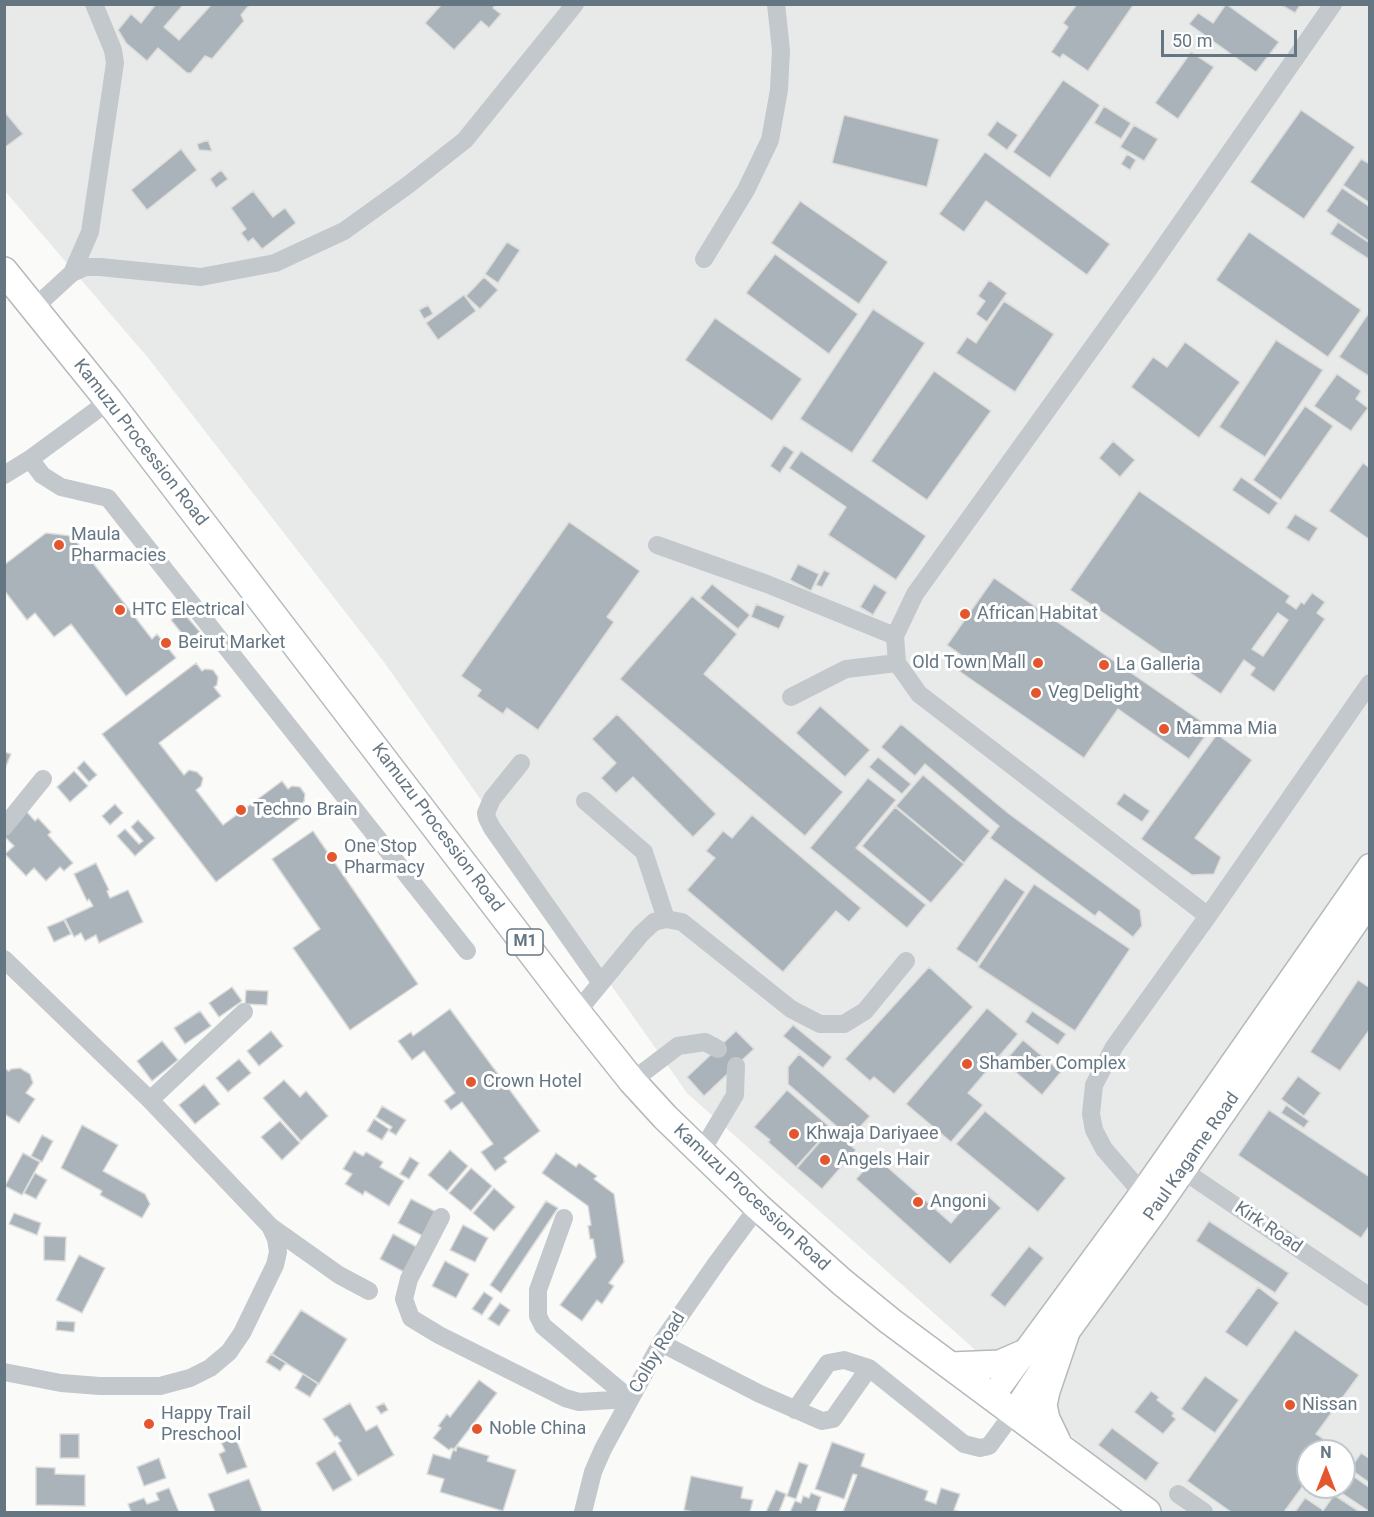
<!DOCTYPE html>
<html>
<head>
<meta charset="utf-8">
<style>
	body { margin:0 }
	#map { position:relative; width:1374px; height:1517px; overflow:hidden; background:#fafaf8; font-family:Roboto,sans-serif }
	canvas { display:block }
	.frame { position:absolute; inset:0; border:6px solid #657683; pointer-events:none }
	.north { position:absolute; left:1296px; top:1439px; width:60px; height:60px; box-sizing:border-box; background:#fff; border:2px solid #c1c8cd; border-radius:50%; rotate:0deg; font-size:16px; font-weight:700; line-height:24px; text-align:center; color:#657683 }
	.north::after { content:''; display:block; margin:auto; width:21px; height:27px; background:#e4572e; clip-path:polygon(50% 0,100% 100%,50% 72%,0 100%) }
	.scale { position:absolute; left:1161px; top:30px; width:136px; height:27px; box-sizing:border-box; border:3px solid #657683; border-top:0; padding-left:8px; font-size:18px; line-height:21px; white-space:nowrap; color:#657683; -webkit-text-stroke:4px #fff; paint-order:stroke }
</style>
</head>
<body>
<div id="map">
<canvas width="1374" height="1517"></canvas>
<div class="frame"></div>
<div class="north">N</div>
<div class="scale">50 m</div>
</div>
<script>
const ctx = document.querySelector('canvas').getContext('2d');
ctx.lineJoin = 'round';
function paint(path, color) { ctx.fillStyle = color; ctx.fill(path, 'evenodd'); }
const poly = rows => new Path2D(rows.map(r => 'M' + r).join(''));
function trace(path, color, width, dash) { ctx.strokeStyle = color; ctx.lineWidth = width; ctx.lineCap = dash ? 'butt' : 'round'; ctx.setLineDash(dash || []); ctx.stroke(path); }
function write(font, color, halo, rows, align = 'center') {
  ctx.font = font + ' Roboto,sans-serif'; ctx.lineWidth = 6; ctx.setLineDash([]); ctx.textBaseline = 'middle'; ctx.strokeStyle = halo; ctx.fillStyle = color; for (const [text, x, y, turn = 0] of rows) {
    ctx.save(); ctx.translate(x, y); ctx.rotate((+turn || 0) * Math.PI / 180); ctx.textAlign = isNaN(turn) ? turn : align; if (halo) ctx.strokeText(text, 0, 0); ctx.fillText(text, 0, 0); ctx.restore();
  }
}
paint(poly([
	[4,5,1369,5,1369,1512,1157,1512,687,1093,384,662,149,359,5,191],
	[1308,1451,1344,1451,1344,1487,1308,1487]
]), '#e8e9e9');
const building = poly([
	[156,4,183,5,164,27,179,40,212,4,250,4,241,15,244,21,212,59,205,56,191,73,187,73,158,48,147,61,126,43,118,30,131,14,141,23,156,4],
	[442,4,496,4,493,8,501,14,489,28,481,21,454,50,425,23,442,4],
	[1077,4,1134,4,1088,71,1063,54,1060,58,1051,52,1068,27,1063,23,1077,4],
	[1226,4,1279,42,1256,72,1189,24,1198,13,1213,23,1226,4],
	[1284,4,1301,4,1295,13,1283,6,1284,4],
	[1191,52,1214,67,1178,119,1155,103,1191,52],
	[1063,80,1100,105,1050,178,1013,152,1063,80],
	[1104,106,1131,123,1121,139,1094,123,1104,106],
	[1301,110,1355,147,1304,219,1250,182,1301,110],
	[4,111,23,134,4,148,4,111],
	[844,115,939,139,927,187,832,163,844,115],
	[997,121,1018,135,1007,150,987,135,997,121],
	[1134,125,1158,139,1144,161,1120,147,1134,125],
	[208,140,212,151,199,150,197,144,208,140],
	[181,149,197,170,147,210,131,190,181,149],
	[985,152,1110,244,1087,275,986,201,964,232,939,214,985,152],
	[1127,154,1136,160,1130,170,1121,164,1127,154],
	[1361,159,1370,164,1370,203,1343,185,1361,159],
	[221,170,228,179,216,188,210,179,221,170],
	[1342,188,1370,207,1370,242,1326,211,1342,188],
	[253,191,273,217,285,208,296,223,262,249,253,238,248,242,241,233,246,229,231,208,253,191],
	[800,201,888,262,859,304,771,243,800,201],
	[1338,222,1370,243,1370,260,1330,234,1338,222],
	[1249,232,1361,310,1328,357,1216,280,1249,232],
	[507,242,520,250,498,283,485,274,507,242],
	[775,254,858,314,829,354,746,293,775,254],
	[484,277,498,290,480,309,466,296,484,277],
	[989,280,1007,293,987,322,976,314,985,301,978,296,989,280],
	[464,295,476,311,438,340,426,323,464,295],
	[1004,301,1054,334,1015,392,956,353,967,337,976,343,1004,301],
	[428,305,433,314,424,319,419,310,428,305],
	[873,309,925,343,852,453,800,419,873,309],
	[1368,314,1370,315,1370,377,1339,357,1368,314],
	[715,318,802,379,772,421,685,360,715,318],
	[1276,340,1323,370,1265,457,1219,427,1276,340],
	[1185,342,1240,382,1199,438,1131,387,1153,357,1167,367,1185,342],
	[934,371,991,411,927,500,871,461,934,371],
	[1337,374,1361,391,1356,399,1368,408,1351,431,1314,406,1337,374],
	[1305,406,1333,426,1281,500,1253,480,1305,406],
	[1113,441,1135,460,1120,477,1099,458,1113,441],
	[784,445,794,452,780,473,770,466,784,445],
	[801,451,926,536,896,580,828,535,846,507,789,468,801,451],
	[1363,463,1370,468,1370,540,1329,511,1363,463],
	[1241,477,1278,503,1269,515,1232,490,1241,477],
	[1139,491,1290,596,1286,602,1296,609,1301,602,1304,604,1312,593,1325,602,1317,613,1325,619,1274,692,1250,675,1255,668,1244,660,1221,694,1070,590,1139,491],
	[1278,613,1288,620,1263,656,1252,649,1278,613],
	[1295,514,1318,528,1309,542,1286,528,1295,514],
	[569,522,640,571,607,617,614,622,538,730,507,708,503,714,477,696,481,690,461,676,569,522],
	[46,533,72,536,152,639,157,634,176,658,126,696,71,624,54,637,35,613,27,620,4,590,4,565,46,533],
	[798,564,819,574,811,591,790,580,798,564],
	[824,570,830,573,822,587,816,585,824,570],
	[994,578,1211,728,1189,759,1118,709,1084,758,956,669,964,657,947,645,994,578],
	[712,584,750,615,738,629,700,598,712,584],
	[874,584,887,592,873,615,860,607,874,584],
	[692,596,737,634,704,674,843,792,805,836,620,679,692,596],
	[756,604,785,616,779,629,751,617,756,604],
	[182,611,200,632,188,641,171,620,182,611],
	[196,663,202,671,205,669,213,670,218,677,217,685,214,687,221,696,159,743,184,775,189,770,197,772,203,778,201,786,196,790,223,825,282,781,288,789,292,786,300,787,305,794,304,802,300,804,307,813,216,882,102,734,196,663],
	[820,706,870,750,845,777,796,733,820,706],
	[617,714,716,814,693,837,633,777,616,793,601,778,616,763,592,739,617,714],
	[901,724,1008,813,1140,910,1142,926,1133,937,1099,911,1095,916,990,838,999,826,925,764,915,776,881,747,901,724],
	[1217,734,1252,760,1195,838,1221,857,1214,874,1192,875,1141,839,1217,734],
	[4,752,11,754,4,771,4,752],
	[878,757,911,784,902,794,869,767,878,757],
	[84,761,97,775,89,782,77,768,84,761],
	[74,771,88,786,70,802,57,787,74,771],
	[923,775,990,831,964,863,896,806,923,775],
	[868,778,896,800,856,848,926,905,907,928,810,848,868,778],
	[1124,793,1150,811,1142,822,1116,804,1124,793],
	[115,804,123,813,110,825,102,816,115,804],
	[895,807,964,864,931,903,862,846,895,807],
	[26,811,35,821,38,818,51,832,48,835,73,863,64,871,60,867,46,881,34,868,26,876,5,854,14,846,4,836,4,831,26,811],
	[752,815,861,908,849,922,836,911,783,972,687,890,715,858,706,851,723,831,732,838,752,815],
	[138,820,155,838,135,856,117,836,125,829,139,844,143,841,131,827,138,820],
	[313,831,418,984,350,1030,293,948,320,929,272,859,313,831],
	[96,863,109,890,107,891,110,898,128,890,143,922,99,943,96,935,85,941,81,933,74,937,65,919,93,906,89,899,87,901,74,874,96,863],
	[1005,878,1025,892,977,963,956,949,1005,878],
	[1034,884,1130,949,1075,1031,978,967,1034,884],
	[64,920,71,934,54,942,47,927,64,920],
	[929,967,973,1007,894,1094,874,1077,870,1081,845,1059,929,967],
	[1358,980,1370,988,1370,1029,1340,1071,1310,1052,1358,980],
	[232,987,242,1001,219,1017,209,1003,232,987],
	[246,990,268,991,267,1005,245,1004,246,990],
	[987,1008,1018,1034,968,1093,983,1105,951,1142,906,1104,987,1008],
	[450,1009,540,1131,504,1158,507,1162,495,1171,481,1152,493,1144,462,1102,451,1110,444,1101,455,1093,424,1051,412,1060,398,1041,411,1032,413,1036,450,1009],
	[200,1011,211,1026,185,1044,174,1028,200,1011],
	[1032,1011,1066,1034,1058,1045,1025,1022,1032,1011],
	[793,1025,832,1057,823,1068,783,1036,793,1025],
	[271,1031,283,1046,259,1066,247,1051,271,1031],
	[736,1031,754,1049,704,1096,687,1077,736,1031],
	[1023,1040,1061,1072,1042,1095,1004,1062,1023,1040],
	[162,1041,178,1060,152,1081,137,1061,162,1041],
	[799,1054,870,1116,850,1138,788,1084,788,1067,799,1054],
	[239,1059,251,1073,228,1092,216,1078,239,1059],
	[4,1068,9,1071,11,1069,20,1068,30,1074,33,1083,26,1093,35,1099,19,1123,4,1114,4,1068],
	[1298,1076,1321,1093,1304,1116,1281,1099,1298,1076],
	[284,1080,300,1097,306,1091,328,1116,301,1141,263,1098,284,1080],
	[204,1084,220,1104,195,1124,179,1105,204,1084],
	[787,1090,831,1128,796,1167,768,1142,770,1140,754,1127,787,1090],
	[1286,1105,1309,1121,1304,1128,1281,1113,1286,1105],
	[382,1106,406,1120,396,1135,389,1131,392,1127,376,1117,382,1106],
	[1269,1110,1370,1177,1370,1225,1361,1238,1238,1155,1269,1110],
	[985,1111,1066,1178,1038,1212,956,1144,985,1111],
	[374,1119,389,1129,382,1140,367,1131,374,1119],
	[280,1121,300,1143,282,1160,261,1137,280,1121],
	[82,1125,118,1145,103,1171,145,1194,150,1204,142,1218,100,1195,102,1191,61,1168,82,1125],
	[831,1129,856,1150,822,1189,797,1168,831,1129],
	[42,1135,53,1141,42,1162,31,1156,42,1135],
	[450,1150,468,1166,447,1191,428,1175,450,1150],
	[354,1151,363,1156,366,1152,383,1162,380,1167,404,1181,389,1206,365,1191,363,1195,345,1184,352,1174,343,1169,354,1151],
	[23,1153,40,1162,22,1195,5,1186,23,1153],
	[556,1153,576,1167,579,1163,597,1176,594,1179,614,1194,624,1262,609,1283,614,1286,602,1304,597,1300,582,1321,560,1305,596,1257,593,1239,590,1239,588,1226,591,1225,588,1206,542,1173,556,1153],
	[410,1157,419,1163,409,1179,400,1174,410,1157],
	[876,1157,951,1223,967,1204,973,1210,987,1195,1001,1208,950,1264,856,1179,876,1157],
	[471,1168,492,1186,471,1211,449,1193,471,1168],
	[35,1173,47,1180,36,1199,24,1193,35,1173],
	[494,1188,515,1207,494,1231,473,1213,494,1188],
	[411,1199,436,1212,423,1236,398,1223,411,1199],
	[546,1201,558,1208,501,1293,490,1285,546,1201],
	[14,1213,41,1223,37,1235,9,1224,14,1213],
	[1209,1221,1289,1273,1275,1293,1196,1241,1209,1221],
	[463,1225,488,1238,475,1262,450,1250,463,1225],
	[393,1234,417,1247,404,1272,380,1259,393,1234],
	[44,1236,66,1237,65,1261,44,1260,44,1236],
	[1029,1246,1044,1258,1005,1307,990,1295,1029,1246],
	[79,1255,105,1268,82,1313,56,1300,79,1255],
	[445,1261,469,1274,456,1298,432,1286,445,1261],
	[1258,1287,1279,1303,1247,1347,1225,1332,1258,1287],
	[484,1292,493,1298,482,1315,472,1309,484,1292],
	[500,1303,510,1310,499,1326,488,1319,500,1303],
	[301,1310,347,1339,319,1384,272,1354,301,1310],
	[57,1321,75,1322,74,1332,56,1330,57,1321],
	[1295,1330,1359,1375,1316,1434,1332,1445,1328,1451,1308,1451,1308,1479,1284,1512,1231,1512,1187,1481,1295,1330],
	[271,1354,286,1363,280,1371,266,1362,271,1354],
	[303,1374,318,1384,310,1397,295,1388,303,1374],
	[1205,1376,1239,1400,1215,1433,1181,1409,1205,1376],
	[479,1380,497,1393,454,1449,451,1448,449,1450,433,1438,441,1428,438,1426,447,1414,450,1417,479,1380],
	[1151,1391,1159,1397,1157,1400,1174,1413,1172,1416,1176,1419,1163,1434,1134,1412,1151,1391],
	[350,1403,366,1431,377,1425,394,1455,358,1476,338,1443,341,1441,337,1436,335,1437,323,1419,350,1403],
	[384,1403,388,1410,381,1414,376,1407,384,1403],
	[1112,1428,1159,1463,1146,1481,1098,1445,1112,1428],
	[60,1434,79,1434,79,1458,60,1458,60,1434],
	[235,1436,247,1467,227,1474,219,1454,225,1451,221,1442,235,1436],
	[832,1442,865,1454,861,1466,928,1491,925,1500,936,1504,941,1488,960,1494,954,1510,960,1512,843,1512,857,1475,853,1474,844,1499,815,1489,832,1442],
	[457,1446,489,1456,487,1461,516,1470,503,1511,440,1492,444,1479,427,1474,433,1454,450,1459,453,1450,456,1451,457,1446],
	[335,1451,352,1480,333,1491,316,1463,335,1451],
	[1361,1453,1370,1459,1370,1483,1350,1469,1361,1453],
	[159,1458,166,1478,144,1486,137,1467,159,1458],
	[799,1462,808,1465,796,1499,787,1496,799,1462],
	[36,1467,55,1468,55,1474,85,1475,85,1506,36,1505,36,1467],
	[1350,1474,1370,1488,1370,1512,1337,1490,1340,1487,1344,1487,1344,1481,1350,1474],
	[691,1476,743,1487,741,1498,753,1500,750,1512,692,1512,684,1510,691,1476],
	[249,1479,262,1512,215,1512,208,1494,249,1479],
	[169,1488,179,1512,131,1512,128,1504,144,1498,147,1504,159,1500,156,1493,169,1488],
	[776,1490,786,1494,779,1512,766,1512,776,1490],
	[811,1493,821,1497,816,1512,790,1512,795,1501,801,1503,803,1496,809,1498,811,1493],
	[1334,1495,1360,1512,1322,1512,1334,1495],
	[1305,1498,1323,1510,1321,1512,1295,1512,1305,1498]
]);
paint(building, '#aab3b9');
trace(building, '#dcdcda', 1.5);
const major = poly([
	[992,1397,1142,1193,1370,866],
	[1014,1412,1065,1335,1156,1210,1370,902]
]);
const highway = poly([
	[4,271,109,401,577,1012,632,1081,665,1117,758,1207,842,1282,890,1321,1147,1512],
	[951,1366,1000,1364,1023,1354],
	[1058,1444,1046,1419,1043,1405,1046,1391,1065,1335]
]);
trace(major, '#b5babe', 27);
trace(highway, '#b4b9bd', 30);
trace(poly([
	[704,259,746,190,770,140,779,90,781,50,776,4],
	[72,273,85,267,100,267,201,277,275,263,344,231,408,185,465,140,575,4],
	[34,308,72,273,90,232,115,63,113,50,94,4],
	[30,459,42,475,61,487,108,498,467,951],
	[4,475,30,459,109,401],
	[657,545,767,584,895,636],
	[791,697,846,669,897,663],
	[521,763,492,799,486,813,487,818,492,828,601,983],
	[585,801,644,852,666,919],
	[4,827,43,779],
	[1208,916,919,694,897,663,895,636,915,594,1148,270,1333,4],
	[4,959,150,1100,270,1226,276,1239,278,1252,275,1265,242,1333,229,1352,210,1368,190,1378,160,1386,100,1386,61,1383,4,1372],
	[577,1012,641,934,654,922,666,919,682,922,791,1009,820,1024,844,1024,865,1011,906,961],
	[632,1081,678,1046,705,1042,718,1049],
	[150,1100,244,1012],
	[701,1152,735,1095,736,1066],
	[1175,1165,1370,1297],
	[1149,1201,1104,1149,1094,1130,1091,1114,1094,1085,1114,1047,1208,916,1370,683],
	[441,1217,409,1279,404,1299,411,1318,439,1335,565,1398,579,1402,630,1399],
	[564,1218,538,1290,538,1316,543,1326,630,1399],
	[270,1226,339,1275,369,1291],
	[661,1343,760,1394,822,1421,833,1419,869,1368],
	[795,1410,828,1363,844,1360,869,1368,964,1444,980,1448,989,1446,1014,1412],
	[1178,1494,1204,1512],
	[583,1512,593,1472,603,1449,661,1343,718,1261,758,1207]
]), '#c3c8cc', 18);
trace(major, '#fff', 24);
trace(highway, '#fff', 27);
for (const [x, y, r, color] of [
	[59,545,6,"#e4572e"],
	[120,610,6,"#e4572e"],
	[965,614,6,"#e4572e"],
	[166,643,6,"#e4572e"],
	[1038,663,6,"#e4572e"],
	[1104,665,6,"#e4572e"],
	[1036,693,6,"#e4572e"],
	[1164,729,6,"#e4572e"],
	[241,810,6,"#e4572e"],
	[332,857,6,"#e4572e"],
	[967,1064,6,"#e4572e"],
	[471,1082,6,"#e4572e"],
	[794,1134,6,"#e4572e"],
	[825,1160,6,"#e4572e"],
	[918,1202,6,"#e4572e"],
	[1290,1405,6,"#e4572e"],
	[149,1424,6,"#e4572e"],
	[477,1429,6,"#e4572e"]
]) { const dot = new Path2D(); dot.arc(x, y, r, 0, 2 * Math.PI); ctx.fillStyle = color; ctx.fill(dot); trace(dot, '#fff', 2); }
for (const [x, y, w] of [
	[525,942,36]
]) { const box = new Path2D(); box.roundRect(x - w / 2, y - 13, w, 26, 4.5); ctx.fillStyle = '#fff'; ctx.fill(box); trace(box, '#657683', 1.5); }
write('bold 16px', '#657683', null, [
	["M1",525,942]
]);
write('18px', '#657683', '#fff', [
	["Kamuzu Procession Road",140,443,52],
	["Kamuzu Procession Road",437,828,53],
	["Paul Kagame Road",1192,1157,-55],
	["Kamuzu Procession Road",751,1198,43],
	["Kirk Road",1268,1228,34],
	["Colby Road",658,1353,-59]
]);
write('18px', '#657683', '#fff', [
	["Maula",71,535],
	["Pharmacies",71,556],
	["HTC Electrical",132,610],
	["African Habitat",977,614],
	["Beirut Market",178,643],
	["Old Town Mall",1026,663,"right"],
	["La Galleria",1116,665],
	["Veg Delight",1048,693],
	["Mamma Mia",1176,729],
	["Techno Brain",253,810],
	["One Stop",344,847],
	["Pharmacy",344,868],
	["Shamber Complex",979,1064],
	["Crown Hotel",483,1082],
	["Khwaja Dariyaee",806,1134],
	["Angels Hair",837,1160],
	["Angoni",930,1202],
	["Nissan",1302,1405],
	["Happy Trail",161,1414],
	["Preschool",161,1435],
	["Noble China",489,1429]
], 'left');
</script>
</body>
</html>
